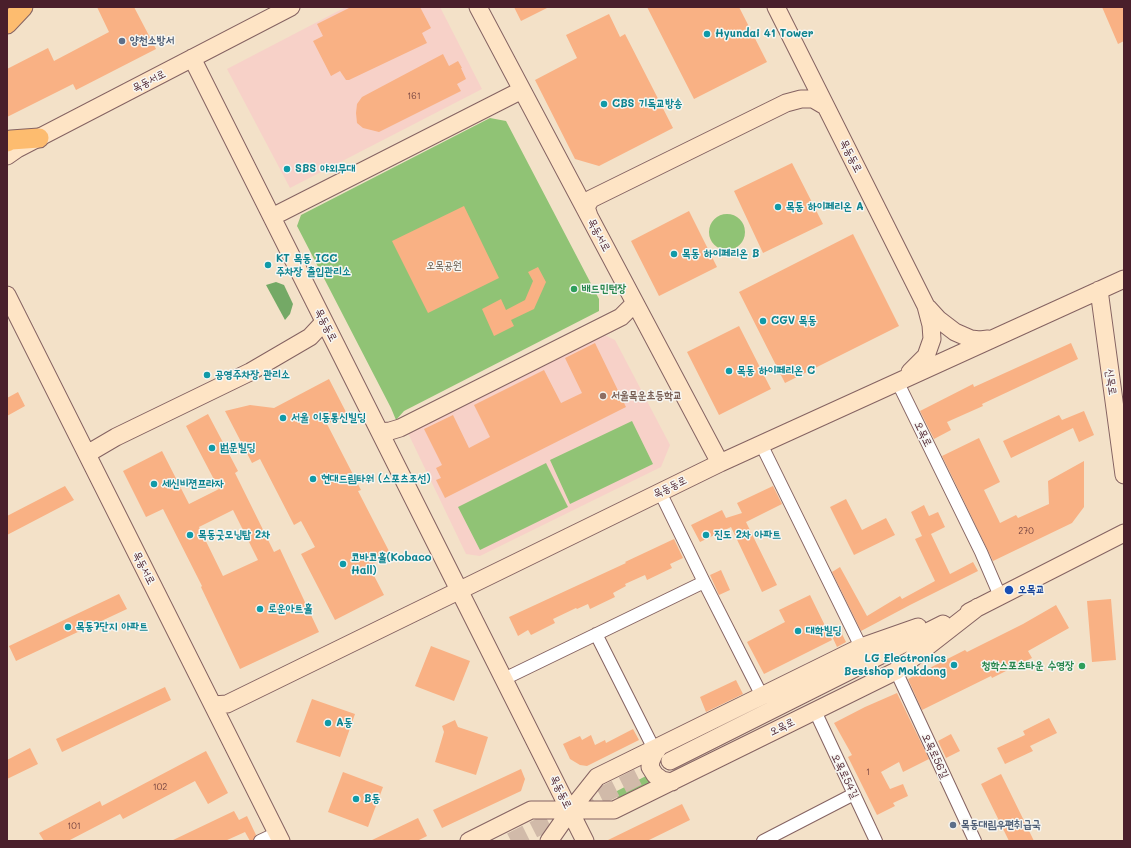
<!DOCTYPE html>
<html>
<head>
<meta charset="utf-8">
<style>
	body { margin:0 }
	#map { position:relative; width:1131px; height:848px; overflow:hidden; background:#f3e1c8; font-family:Mali,sans-serif }
	canvas { display:block }
	.frame { position:absolute; inset:0; border:8px solid #4a1f2b; pointer-events:none }
</style>
</head>
<body>
<div id="map">
<canvas width="1131" height="848"></canvas>
<div class="frame"></div>
</div>
<script>
const ctx = document.querySelector('canvas').getContext('2d');
ctx.lineJoin = 'round';
function paint(path, color) { ctx.fillStyle = color; ctx.fill(path, 'evenodd'); }
const poly = rows => new Path2D(rows.map(r => 'M' + r).join(''));
function trace(path, color, width, dash) { ctx.strokeStyle = color; ctx.lineWidth = width; ctx.lineCap = dash ? 'butt' : 'round'; ctx.setLineDash(dash || []); ctx.stroke(path); }
function write(font, color, halo, rows, align = 'center') {
  ctx.font = font + ' Mali,"Poor Story",sans-serif'; ctx.lineWidth = 3; ctx.setLineDash([]); ctx.textBaseline = 'middle'; ctx.strokeStyle = halo; ctx.fillStyle = color; for (const [text, x, y, turn = 0] of rows) {
    ctx.save(); ctx.translate(x, y); ctx.rotate((+turn || 0) * Math.PI / 180); ctx.textAlign = isNaN(turn) ? turn : align; if (halo) ctx.strokeText(text, 0, 0); ctx.fillText(text, 0, 0); ctx.restore();
  }
}
paint(poly([
	[346,7,440,7,482,89,290,188,227,69],
	[602,334,615,340,670,445,661,467,480,556,466,554,407,431]
]), '#f7d1c8');
paint(poly([
	[490,118,506,121,599,299,599,311,404,411,396,420,391,408,297,226,301,215],
	'709 232a18 18 0 1 1 36 0a18 18 0 1 1-36 0Z',
	[632,421,653,464,570,504,550,460],
	[546,463,568,507,480,550,458,507],
	[646,776,652,786,621,805,615,792]
]), '#90c375');
paint(poly([
	[276,282,284,285,293,304,290,314,285,320,266,285]
]), '#74a966');
paint(poly([
	[97,7,134,7,156,49,76,90,73,84,7,117,7,69,48,48,54,61,109,32],
	[351,7,420,7,431,28,422,33,427,43,349,80,346,80,340,71,331,76,313,41,323,36,317,24],
	[514,7,549,7,521,21],
	[647,7,739,7,767,62,694,99],
	[1102,7,1124,7,1124,41,1118,44],
	[609,14,620,37,625,34,673,128,599,166,575,159,535,80,577,58,566,35],
	[443,54,449,66,458,61,462,68,461,68,466,79,457,84,461,91,379,132,363,128,357,123,356,113,357,104,362,97],
	[792,163,823,224,763,253,734,191],
	[464,206,499,278,428,313,392,241],
	[689,211,717,267,659,296,631,241],
	[853,234,899,326,785,383,739,292],
	[538,267,546,282,534,309,511,320,514,326,494,336,482,309,501,299,506,310,525,300,533,281,528,272],
	[739,326,771,389,719,415,687,352],
	[595,343,626,407,445,498,436,480,441,478,436,468,442,465,424,429,453,415,469,448,490,437,474,405,544,370,561,403,582,393,565,358],
	[1071,343,1078,359,982,404,983,406,947,422,951,430,934,439,920,411,973,384,974,387],
	[329,379,347,414,327,424,361,490,358,491,391,555,369,566,384,595,335,620,301,554,315,547,301,521,294,525,260,459,252,463,225,411,250,405,274,408],
	[18,392,25,406,7,416,7,398],
	[1084,411,1094,435,1079,442,1073,428,1011,458,1003,441,1059,415,1062,420],
	[208,414,238,471,235,473,274,552,280,549,319,632,240,669,201,587,202,586,163,509,146,517,123,471,162,451,189,504,219,489,186,426],
	[233,510,258,560,223,576,199,527],
	[979,438,1000,482,984,490,1000,523,1016,515,1018,518,1049,504,1048,481,1084,461,1084,507,1072,523,993,561,942,456],
	[65,486,74,500,7,535,7,516],
	[773,486,782,504,746,522,777,585,762,592,731,527,700,542,691,525,722,510,726,518,742,513,737,503],
	[846,499,862,530,886,518,895,535,854,555,830,507],
	[924,505,929,516,938,512,945,527,931,534,950,574,973,562,978,571,910,605,861,631,832,572,840,567,867,616,900,596,902,599,935,581,915,539,922,536,911,512],
	[674,539,683,558,670,564,672,568,647,580,645,575,625,584,626,586,613,593,615,597,590,609,588,604,577,609,576,608,553,619,555,623,531,635,528,630,518,636,509,617,626,563,625,562],
	[721,570,730,590,719,595,710,575],
	[119,594,127,609,16,661,9,646],
	[810,595,832,640,764,674,747,642,785,622,779,610],
	[1111,599,1116,660,1092,662,1087,601],
	[1056,605,1069,628,1028,651,1032,658,992,678,991,676,922,710,908,679,965,650,967,652,1023,624],
	[840,630,846,642,837,647,831,634],
	[431,646,470,661,454,701,415,686],
	[736,680,743,694,706,712,700,697],
	[165,687,171,700,62,752,56,739],
	[897,693,929,759,903,772,899,762,881,772,890,789,903,784,908,796,893,803,895,806,877,815,848,757,852,755,834,723,865,707],
	[312,699,355,714,340,757,296,742],
	[1049,718,1057,733,1030,746,1033,751,1005,764,997,748,1025,735,1023,731],
	[455,720,458,727,488,737,476,775,435,762,444,732,442,726],
	[633,729,639,740,587,766,580,765,570,759,563,744,580,736,582,740,591,735,595,745,605,740,606,743],
	[951,734,960,751,946,758,938,741],
	[30,748,38,764,7,779,7,760],
	[206,751,228,793,208,804,195,781,123,819,120,814,68,841,44,841,39,833,100,801,102,806],
	[521,769,525,779,521,791,442,828,433,810],
	[343,772,383,787,368,827,328,812],
	[1001,774,1034,841,1009,841,981,784],
	[682,804,690,820,647,841,606,841],
	[234,811,239,820,247,816,256,835,253,840,250,841,245,832,225,841,171,841],
	[418,818,427,836,417,841,370,841]
]), '#f9b184');
trace(poly([
	[511,841,670,761]
]), '#d1baa9', 17, [17, 8]);
const street = poly([
	[897,381,981,552,1000,596],
	[761,444,861,647],
	[660,492,704,582,762,696],
	[596,634,654,749],
	[896,671,975,841],
	[504,679,704,582],
	[815,711,876,841],
	[260,841,277,833],
	[763,841,854,794]
]);
const secondary = poly([
	[478,7,720,463],
	[776,7,926,306,931,325,932,339,926,356,910,372],
	[192,58,585,841],
	[7,156,17,149,291,7],
	[589,216,586,207,591,199,786,103,801,99,813,99,825,106],
	[272,217,522,90],
	[1099,290,1124,475],
	[7,295,281,841],
	[928,308,938,319,955,332,971,339,980,340,988,339],
	[380,432,390,431,400,428,621,317,635,303],
	[87,454,116,437,250,372,310,337,324,322],
	[969,612,1124,533],
	[213,705,227,704,720,463,1124,279],
	[660,746,654,754,651,761,650,767,655,775,662,780,672,782],
	[670,761,943,624],
	[469,841,531,810,614,810,896,671,978,607],
	[549,841,570,811,597,777,861,647,918,627]
]);
const primary = poly([
	[7,24,23,7],
	[7,142,11,140,39,138]
]);
trace(street, '#856362', 14);
trace(secondary, '#856362', 19);
trace(primary, '#856362', 21);
trace(street, '#fff', 12);
trace(secondary, '#fee4c5', 17);
trace(primary, '#fdbc6f', 19);
for (const [x, y, r, color] of [
	[707,34,4,"#0f9aa8"],
	[122,41,4,"#5c6f8a"],
	[604,104,4,"#0f9aa8"],
	[287,169,4,"#0f9aa8"],
	[778,207,4,"#0f9aa8"],
	[674,254,4,"#0f9aa8"],
	[268,265,4,"#0f9aa8"],
	[574,289,4,"#2e9e5b"],
	[763,321,4,"#0f9aa8"],
	[729,371,4,"#0f9aa8"],
	[207,375,4,"#0f9aa8"],
	[603,396,4,"#8d6e63"],
	[283,418,4,"#0f9aa8"],
	[212,448,4,"#0f9aa8"],
	[313,479,4,"#0f9aa8"],
	[154,484,4,"#0f9aa8"],
	[190,535,4,"#0f9aa8"],
	[706,535,4,"#0f9aa8"],
	[343,564,4,"#0f9aa8"],
	[1009,590,5,"#1a4fb4"],
	[260,609,4,"#0f9aa8"],
	[68,627,4,"#0f9aa8"],
	[798,631,4,"#0f9aa8"],
	[954,665,4,"#0f9aa8"],
	[1082,666,4,"#2e9e5b"],
	[328,723,4,"#0f9aa8"],
	[356,799,4,"#0f9aa8"],
	[953,825,4,"#5c6f8a"]
]) { const dot = new Path2D(); dot.arc(x, y, r, 0, 2 * Math.PI); ctx.fillStyle = color; ctx.fill(dot); trace(dot, '#f6f6f2', 1.5); }
write('9px', '#764441', null, [
	["161",414,96],
	["270",1026,531],
	["1",868,772],
	["102",160,787],
	["101",74,826]
]);
write('bold 11px', '#0d838f', '#f6f6f2', [
	["Hyundai 41 Tower",715,34],
	["CBS 기독교방송",612,104],
	["SBS 야외무대",295,169],
	["목동 하이페리온 A",786,207],
	["목동 하이페리온 B",682,254],
	["KT 목동 ICC",276,259],
	["주차장 출입관리소",276,272],
	["CGV 목동",771,321],
	["목동 하이페리온 C",737,371],
	["공영주차장 관리소",215,375],
	["서울 이동통신빌딩",291,418],
	["범문빌딩",220,448],
	["현대드림타워 (스포츠조선)",321,479],
	["세신비젼프라자",162,484],
	["목동굿모닝탑 2차",198,535],
	["진도 2차 아파트",714,535],
	["코바코홀(Kobaco",351,558],
	["Hall)",351,571],
	["로운아트홀",268,609],
	["목동7단지 아파트",76,627],
	["대학빌딩",806,631],
	["LG Electronics",946,659,"right"],
	["Bestshop Mokdong",946,672,"right"],
	["A동",336,723],
	["B동",364,799]
], 'left');
write('bold 11px', '#4e5e75', '#f6f6f2', [
	["양천소방서",130,41],
	["목동대림우편취급국",961,825]
], 'left');
write('11px', '#4a1f2b', '#f6f6f2', [
	["목동서로",149,81,-27],
	["목동동로",851,156,63],
	["목동서로",599,235,62],
	["목동동로",326,325,63],
	["신목로",1111,382,82],
	["오목로",923,434,64],
	["목동동로",670,487,-26],
	["목동서로",144,568,63],
	["오목로",782,727,-26],
	["오목로56길",935,756,65],
	["오목로54길",845,776,64],
	["목동동로",561,792,64]
]);
write('11px', '#5f5041', '#f6f6f2', [
	["오목공원",444,266]
]);
write('bold 11px', '#27864d', '#f6f6f2', [
	["배드민턴장",582,289],
	["청학스포츠타운 수영장",1074,666,"right"]
], 'left');
write('bold 11px', '#785e54', '#f6f6f2', [
	["서울목운초등학교",611,396]
], 'left');
write('bold 11px', '#164399', '#f6f6f2', [
	["오목교",1018,590]
], 'left');
</script>
</body>
</html>
